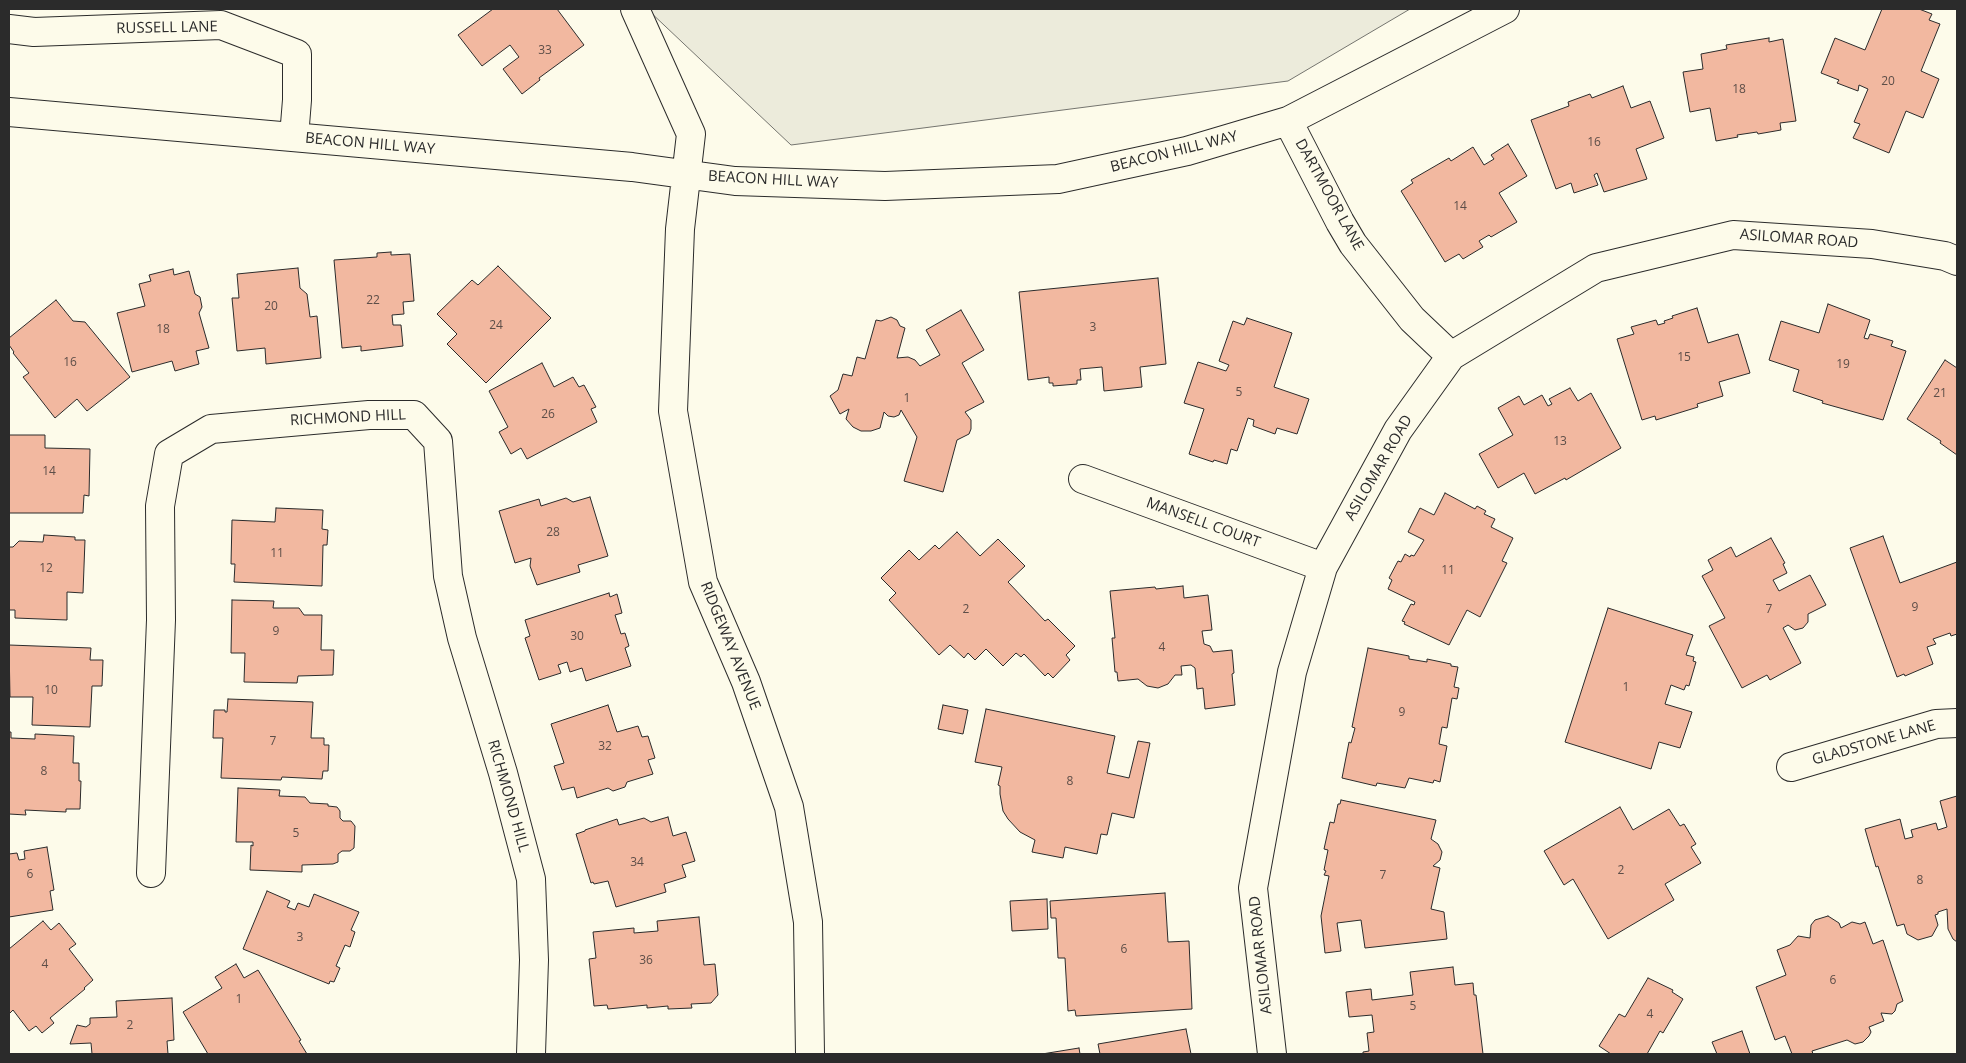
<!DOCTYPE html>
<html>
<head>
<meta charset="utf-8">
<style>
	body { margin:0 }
	#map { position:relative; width:1966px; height:1063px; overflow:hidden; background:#fdfbea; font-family:"Open Sans",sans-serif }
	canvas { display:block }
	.frame { position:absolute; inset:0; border:10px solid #2b2b2b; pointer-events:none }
</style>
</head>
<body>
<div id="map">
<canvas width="1966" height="1063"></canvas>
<div class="frame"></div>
</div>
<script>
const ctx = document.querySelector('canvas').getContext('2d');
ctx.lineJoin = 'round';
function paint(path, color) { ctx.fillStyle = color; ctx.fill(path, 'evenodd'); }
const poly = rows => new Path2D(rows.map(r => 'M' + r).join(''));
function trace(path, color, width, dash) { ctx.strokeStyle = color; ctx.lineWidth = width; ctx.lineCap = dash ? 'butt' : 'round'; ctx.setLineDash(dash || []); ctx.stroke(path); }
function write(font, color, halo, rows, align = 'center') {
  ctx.font = font + ' "Open Sans",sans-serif'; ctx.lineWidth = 4; ctx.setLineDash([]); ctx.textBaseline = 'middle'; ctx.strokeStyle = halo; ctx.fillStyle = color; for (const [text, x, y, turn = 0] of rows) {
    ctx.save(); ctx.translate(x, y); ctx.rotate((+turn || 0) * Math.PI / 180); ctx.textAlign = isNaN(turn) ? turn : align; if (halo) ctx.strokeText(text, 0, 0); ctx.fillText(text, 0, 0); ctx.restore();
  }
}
const green = poly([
	[647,9,1410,9,1288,81,791,145,647,9]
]);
paint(green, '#ecebdb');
trace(green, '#74746e', 1);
const building = poly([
	[493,9,557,9,584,45,539,78,540,80,522,94,503,69,519,57,510,45,482,66,458,35,493,9],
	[1882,9,1919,9,1932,14,1929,20,1940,24,1921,71,1939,79,1923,118,1906,111,1889,153,1853,138,1860,124,1854,122,1868,89,1859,85,1858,91,1837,83,1839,80,1821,73,1835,38,1865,50,1882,9],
	[1769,38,1769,42,1783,39,1796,121,1780,123,1781,130,1758,134,1757,132,1737,135,1738,137,1716,141,1710,108,1690,112,1683,72,1703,69,1701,54,1727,49,1726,45,1769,38],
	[1623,86,1631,108,1650,101,1664,138,1636,149,1647,179,1604,192,1597,173,1594,175,1598,185,1574,193,1571,183,1556,189,1531,120,1569,106,1568,102,1590,94,1592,98,1623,86],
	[1508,144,1527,176,1499,193,1517,222,1491,237,1489,235,1479,241,1483,247,1463,259,1459,254,1445,262,1401,191,1413,183,1411,180,1449,158,1451,161,1473,147,1484,165,1494,159,1491,155,1508,144],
	[391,252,391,255,410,254,414,301,403,302,404,314,392,315,393,325,401,325,403,346,361,351,361,346,342,348,334,260,377,257,377,253,391,252],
	[498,266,551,318,486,383,447,344,457,334,437,314,472,280,478,285,498,266],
	[298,268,300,288,307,294,310,317,317,316,321,358,266,364,265,348,237,351,232,298,239,298,237,274,298,268],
	[173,269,174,275,189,271,195,294,200,297,202,307,199,313,209,348,196,351,199,364,175,371,172,361,132,372,117,313,145,306,139,284,151,281,149,275,173,269],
	[1158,278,1166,364,1140,367,1142,387,1104,391,1102,367,1080,369,1081,380,1077,380,1077,384,1053,386,1053,383,1049,383,1049,377,1028,380,1019,292,1158,278],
	[56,300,73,321,85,322,130,377,87,411,77,399,55,418,23,377,29,373,13,353,14,352,9,345,9,338,56,300],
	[1828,304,1870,320,1864,338,1868,339,1870,334,1893,341,1891,346,1906,351,1883,420,1822,403,1823,401,1793,391,1799,370,1769,360,1781,321,1819,333,1828,304],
	[1697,308,1708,343,1738,334,1750,373,1719,382,1723,396,1697,404,1698,407,1656,420,1655,416,1642,420,1617,339,1634,334,1631,327,1656,320,1658,325,1665,323,1664,321,1673,318,1672,316,1697,308],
	[961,310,984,350,962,363,984,402,965,412,971,420,971,429,969,434,957,440,943,492,904,481,917,437,901,410,899,415,894,417,888,416,884,412,880,428,871,431,861,431,853,427,846,419,849,409,840,414,830,396,838,390,843,374,852,376,857,357,865,359,876,320,881,321,891,317,897,320,900,326,905,328,897,358,908,357,915,360,920,366,940,355,926,330,961,310],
	[1247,318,1292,333,1274,387,1309,399,1297,434,1277,428,1275,434,1253,426,1254,420,1248,418,1237,451,1231,449,1227,464,1214,460,1213,462,1189,454,1204,409,1184,403,1198,362,1226,371,1229,365,1219,361,1233,321,1244,325,1247,318],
	[1945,360,1957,368,1957,455,1940,443,1941,441,1907,419,1945,360],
	[542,363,554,387,573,377,579,387,584,385,596,407,591,409,597,422,527,459,521,448,511,454,499,432,508,427,489,391,542,363],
	[1570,388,1578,401,1591,393,1621,448,1566,480,1565,478,1535,494,1524,473,1498,488,1479,454,1513,435,1498,408,1519,396,1524,405,1542,395,1548,406,1552,404,1549,399,1570,388],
	[9,435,45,435,45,448,90,449,89,496,84,495,83,513,9,513,9,435],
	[1445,493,1475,509,1477,506,1486,511,1484,514,1495,519,1491,527,1513,538,1502,561,1507,563,1480,617,1467,610,1449,645,1404,624,1405,622,1402,621,1411,604,1414,605,1415,602,1388,589,1392,580,1389,578,1398,561,1401,562,1405,554,1410,557,1411,555,1414,556,1424,540,1408,532,1420,508,1434,515,1445,493],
	[590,497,608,556,578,565,580,572,537,585,530,566,531,558,515,563,499,511,539,499,541,506,566,498,573,502,590,497],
	[276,508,323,510,322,529,328,530,327,545,323,545,322,586,234,582,235,564,231,564,232,520,275,522,276,508],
	[957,532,980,556,998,539,1025,566,1008,582,1045,621,1048,619,1075,646,1066,655,1070,660,1053,678,1048,673,1045,676,1024,654,1021,657,1016,653,1003,666,986,649,975,660,968,653,964,658,950,645,939,655,889,600,896,593,881,578,909,550,919,560,935,545,939,549,957,532],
	[44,535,75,537,75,540,85,540,83,593,67,592,67,620,15,618,15,610,9,610,9,547,13,547,19,541,43,542,44,535],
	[1883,536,1900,583,1957,562,1957,634,1951,636,1950,633,1933,639,1936,644,1927,647,1933,664,1905,676,1904,674,1897,677,1850,548,1883,536],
	[1771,538,1785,563,1783,564,1787,573,1773,580,1779,591,1810,575,1826,605,1808,614,1808,622,1803,628,1795,630,1788,625,1783,628,1801,663,1770,680,1767,675,1742,688,1709,626,1725,618,1702,576,1713,570,1708,560,1731,547,1736,557,1771,538],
	[1183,586,1184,598,1208,595,1212,630,1202,631,1204,644,1210,646,1213,652,1232,650,1234,673,1232,674,1235,705,1205,709,1203,688,1197,689,1195,668,1191,665,1181,666,1182,675,1175,675,1168,684,1158,688,1147,686,1138,679,1118,681,1117,672,1115,672,1112,638,1115,638,1110,591,1155,587,1156,589,1183,586],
	[609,593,610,597,617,594,622,613,615,615,621,634,625,633,629,646,625,648,631,666,586,681,582,668,570,672,567,662,558,665,561,673,539,680,525,638,530,636,525,620,609,593],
	[232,600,274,601,273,608,299,608,304,615,322,615,321,650,334,650,333,675,298,676,297,683,244,682,245,653,231,653,232,600],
	[1608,608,1693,635,1686,655,1694,657,1693,661,1696,662,1689,686,1686,685,1684,690,1671,685,1665,704,1692,712,1680,748,1659,742,1651,769,1565,742,1608,608],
	[9,645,91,648,90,660,103,660,102,686,92,686,90,727,32,725,33,697,10,697,9,645],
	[1368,648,1409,656,1409,659,1427,662,1427,659,1451,664,1451,666,1458,667,1454,687,1459,688,1457,699,1452,698,1447,728,1442,727,1439,744,1447,746,1440,782,1434,780,1433,783,1409,778,1405,788,1377,783,1376,786,1342,778,1349,742,1351,743,1355,728,1352,727,1368,648],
	[228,699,313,702,311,738,324,738,324,745,329,745,328,771,323,771,322,779,282,777,281,780,221,778,223,738,213,738,214,710,225,710,225,712,227,712,228,699],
	[608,705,617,732,638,726,642,737,648,736,655,758,648,760,653,774,627,782,625,787,613,791,608,788,577,798,574,787,562,790,554,766,564,763,551,724,608,705],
	[943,705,968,710,963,734,938,729,943,705],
	[986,709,1115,736,1107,773,1129,778,1138,741,1150,743,1134,818,1112,813,1107,835,1101,834,1097,854,1065,847,1063,858,1032,852,1035,840,1020,832,1008,819,1003,811,1000,794,1000,786,998,785,1002,767,975,762,986,709],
	[9,732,11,732,11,738,35,739,35,734,74,736,73,763,79,763,79,781,81,781,80,809,66,809,66,812,25,810,26,815,9,814,9,732],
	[238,788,280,790,279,796,305,797,310,803,328,804,328,806,337,807,340,811,340,818,343,821,351,821,355,826,354,848,350,851,342,851,338,854,338,862,333,864,302,865,302,872,250,870,251,845,253,846,253,842,236,842,238,788],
	[1957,796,1957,942,1953,939,1948,929,1947,909,1938,912,1938,914,1935,915,1938,925,1932,936,1918,940,1907,934,1904,924,1897,926,1878,866,1876,867,1865,829,1900,819,1905,839,1913,837,1911,830,1936,823,1938,830,1947,827,1940,801,1957,796],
	[1341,800,1436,820,1431,839,1438,844,1442,852,1440,860,1433,866,1440,868,1431,909,1444,912,1447,939,1365,948,1361,920,1337,923,1341,951,1325,953,1321,916,1329,876,1324,875,1326,871,1324,870,1328,850,1324,849,1330,822,1334,823,1338,804,1340,804,1341,800],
	[1620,807,1633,830,1669,809,1680,826,1684,824,1696,844,1691,847,1701,863,1665,884,1674,900,1608,939,1573,879,1564,885,1544,851,1620,807],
	[668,817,673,836,686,832,695,861,682,865,686,877,664,884,666,892,616,907,608,881,594,884,593,882,591,883,576,834,585,831,585,830,617,819,619,825,644,818,651,822,668,817],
	[47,847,54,890,50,891,53,910,9,917,9,854,17,853,19,860,25,859,24,851,47,847],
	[267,891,290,901,287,907,295,910,298,903,309,907,314,894,359,912,351,930,355,932,350,947,345,945,336,966,340,968,334,982,330,981,329,984,243,949,267,891],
	[1165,893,1168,942,1189,941,1192,1009,1076,1016,1075,1010,1068,1011,1065,958,1058,958,1056,918,1051,918,1050,901,1165,893],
	[1047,899,1048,929,1012,931,1010,901,1047,899],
	[1828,916,1839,923,1841,928,1852,922,1860,924,1865,922,1873,944,1883,940,1903,1001,1897,1004,1895,1011,1892,1014,1881,1013,1884,1021,1869,1027,1871,1032,1869,1036,1863,1042,1855,1044,1847,1040,1812,1051,1813,1054,1792,1054,1785,1036,1775,1040,1756,987,1786,975,1777,950,1790,945,1798,936,1810,938,1811,925,1815,920,1828,916],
	[699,917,704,965,715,964,718,995,711,1003,691,1004,692,1008,668,1009,668,1006,647,1008,647,1005,608,1009,607,1005,594,1006,589,959,596,958,593,932,634,928,634,933,658,931,657,921,699,917],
	[43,921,51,930,59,923,76,944,69,949,93,980,84,988,85,989,50,1018,54,1023,42,1033,36,1026,29,1031,13,1010,9,1014,9,949,43,921],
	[236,964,244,978,258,970,301,1040,299,1041,307,1054,208,1054,183,1012,222,988,215,977,236,964],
	[1453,967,1455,985,1473,983,1474,995,1476,995,1483,1054,1363,1054,1363,1052,1369,1051,1367,1033,1374,1032,1372,1015,1349,1017,1346,992,1371,989,1372,1000,1413,995,1410,972,1453,967],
	[1648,978,1673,990,1672,992,1683,999,1663,1033,1660,1031,1647,1054,1611,1054,1599,1046,1619,1014,1625,1017,1648,978],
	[172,998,174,1040,167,1041,168,1054,92,1054,91,1043,70,1044,77,1025,86,1027,90,1024,90,1018,117,1017,116,1001,172,998],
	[1186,1029,1191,1054,1097,1054,1100,1054,1098,1044,1186,1029],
	[1742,1031,1750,1054,1717,1054,1712,1042,1742,1031],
	[1079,1048,1080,1054,1042,1054,1079,1048]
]);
paint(building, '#f2b8a0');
trace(building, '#2b2b2b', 1);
const minor = poly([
	[635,9,691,134,680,229,673,411,703,582,746,682,789,807,808,922,810,1054],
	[9,29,34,32,221,25,297,54,297,100,294,137],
	[9,112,632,167,735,181,885,186,1058,179,1187,151,1288,121,1505,9],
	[1288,121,1340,222,1353,244,1412,319,1451,356],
	[1083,479,1323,567],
	[1791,767,1936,724,1957,723],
	[151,873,161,620,160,506,169,454,211,429,369,415,414,415,438,441,448,576,462,638,503,773,531,879,534,960,531,1054],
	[1272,1054,1253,888,1292,672,1323,567,1398,430,1451,356,1596,268,1733,235,1872,244,1945,256,1957,261]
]);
trace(minor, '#2b2b2b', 30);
trace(minor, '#fdfbea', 28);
write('12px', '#5d4e48', null, [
	["33",545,51],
	["20",1888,82],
	["18",1739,90],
	["16",1594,143],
	["14",1460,207],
	["22",373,301],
	["20",271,307],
	["24",496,326],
	["3",1093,328],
	["18",163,330],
	["15",1684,358],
	["16",70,363],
	["19",1843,365],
	["5",1239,393],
	["21",1940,394],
	["1",907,399],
	["26",548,415],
	["13",1560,442],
	["14",49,472],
	["28",553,533],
	["11",277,554],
	["12",46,569],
	["11",1448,571],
	["9",1915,608],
	["2",966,610],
	["7",1769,610],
	["9",276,632],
	["30",577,637],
	["4",1162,648],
	["1",1626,688],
	["10",51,691],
	["9",1402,713],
	["7",273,742],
	["32",605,747],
	["8",44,772],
	["8",1070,782],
	["5",296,834],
	["34",637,863],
	["2",1621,871],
	["6",30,875],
	["7",1383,876],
	["8",1920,881],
	["3",300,938],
	["6",1124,950],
	["36",646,961],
	["4",45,965],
	["6",1833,981],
	["1",239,1000],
	["5",1413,1007],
	["4",1650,1015],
	["2",130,1026]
]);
write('15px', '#2b2b2b', '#fdfbea', [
	["RUSSELL LANE",167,28,-1],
	["BEACON HILL WAY",370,144,5],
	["BEACON HILL WAY",1174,152,-14],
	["BEACON HILL WAY",773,180,3],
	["DARTMOOR LANE",1329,195,61],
	["ASILOMAR ROAD",1799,239,4],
	["RICHMOND HILL",348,418,-3],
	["ASILOMAR ROAD",1379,468,-60],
	["MANSELL COURT",1203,523,20],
	["RIDGEWAY AVENUE",730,646,68],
	["GLADSTONE LANE",1874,743,-16],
	["RICHMOND HILL",508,796,74],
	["ASILOMAR ROAD",1261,955,-96]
]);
</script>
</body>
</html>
